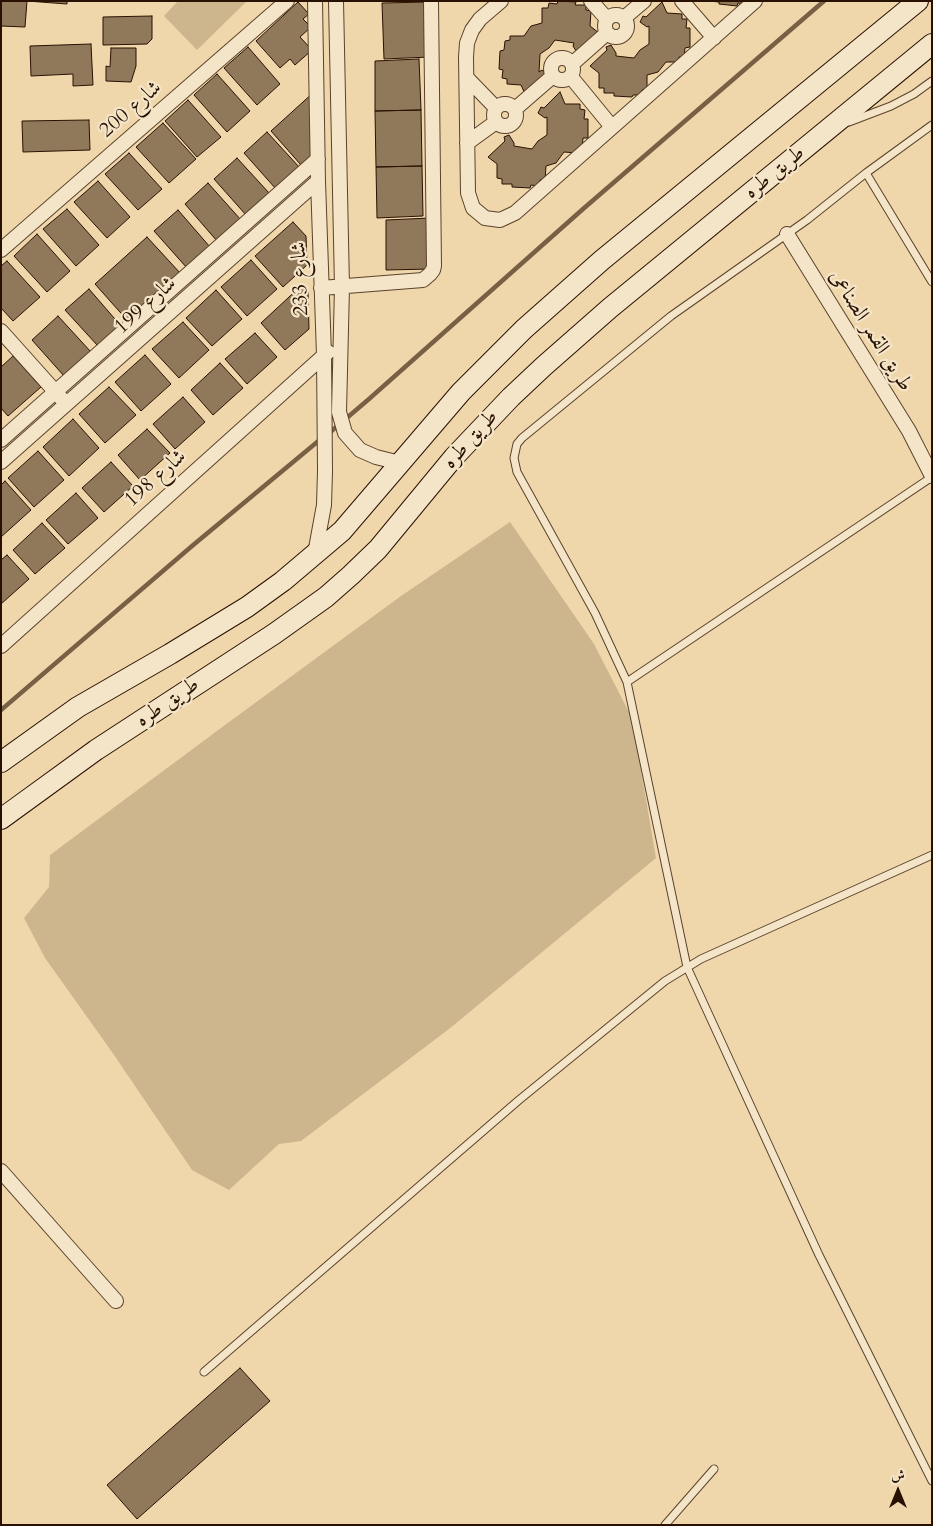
<!DOCTYPE html>
<html>
<head>
<meta charset="utf-8">
<style>
	body { margin:0 }
	#map { position:relative; width:933px; height:1526px; overflow:hidden; background:#efd7ab; font-family:Cardo,Amiri,serif }
	canvas { display:block }
	.frame { position:absolute; inset:0; border:2px solid #291102; pointer-events:none }
	.north { position:absolute; left:873px; top:1466px; width:50px; height:50px; -webkit-text-stroke:4px #f5e5c8; paint-order:stroke; rotate:0deg; font-size:14px; font-weight:700; line-height:20px; text-align:center; color:#291102 }
	.north::after { content:''; display:block; margin:auto; width:18px; height:22px; background:#291102; clip-path:polygon(50% 0,100% 100%,50% 72%,0 100%) }
</style>
</head>
<body>
<div id="map">
<canvas width="933" height="1526"></canvas>
<div class="frame"></div>
<div class="north">ش</div>
</div>
<script>
const ctx = document.querySelector('canvas').getContext('2d');
ctx.lineJoin = 'round';
function paint(path, color) { ctx.fillStyle = color; ctx.fill(path, 'evenodd'); }
const poly = rows => new Path2D(rows.map(r => 'M' + r).join(''));
function trace(path, color, width, dash) { ctx.strokeStyle = color; ctx.lineWidth = width; ctx.lineCap = dash ? 'butt' : 'round'; ctx.setLineDash(dash || []); ctx.stroke(path); }
function write(font, color, halo, rows, align = 'center') {
  ctx.font = font + ' Cardo,Amiri,serif'; ctx.lineWidth = 4.5; ctx.setLineDash([]); ctx.textBaseline = 'middle'; ctx.strokeStyle = halo; ctx.fillStyle = color; for (const [text, x, y, turn = 0] of rows) {
    ctx.save(); ctx.translate(x, y); ctx.rotate((+turn || 0) * Math.PI / 180); ctx.textAlign = isNaN(turn) ? turn : align; if (halo) ctx.strokeText(text, 0, 0); ctx.fillText(text, 0, 0); ctx.restore();
  }
}
paint(poly([
	[178,1,247,1,197,50,164,16],
	[510,522,594,644,632,718,656,858,449,1029,301,1141,279,1144,229,1190,192,1170,112,1052,45,958,24,918,49,887,50,855,225,725,401,596]
]), '#cdb58e');
trace(poly([
	[328,434,369,399,583,209,824,1],
	[1,710,192,546,322,438]
]), '#786045', 4.5);
const building = poly([
	[1,1,67,1,67,4,27,1,25,27,1,26,1,1],
	[558,1,576,2,575,5,586,5,586,10,591,11,590,26,599,33,578,54,573,46,574,43,555,40,549,48,540,54,539,72,542,70,548,76,526,96,521,85,507,84,507,79,502,78,503,70,499,69,500,51,504,50,505,41,510,40,510,36,524,36,531,26,542,23,542,8,548,8,549,3,557,4,558,1],
	[709,1,746,1,746,4,738,3,737,6,719,4,719,2,709,1],
	[298,2,309,14,303,19,311,27,300,37,312,50,295,65,290,59,280,68,256,41,298,2],
	[428,2,430,57,384,59,382,3,428,2],
	[662,2,667,13,682,14,682,19,687,19,686,28,690,28,690,47,685,48,684,57,679,57,679,62,666,62,658,72,647,75,647,90,642,90,641,95,633,95,632,97,614,96,614,93,604,93,604,88,599,88,599,73,590,66,607,50,606,47,611,45,616,53,616,56,634,58,640,50,649,44,649,26,647,27,640,22,643,16,646,17,662,2],
	[152,16,152,39,147,44,103,45,103,17,152,16],
	[91,44,93,85,73,86,73,74,31,76,30,46,91,44],
	[248,47,280,84,257,105,224,68,248,47],
	[111,48,136,48,136,66,131,82,106,81,106,66,110,67,111,48],
	[419,59,421,110,375,111,375,61,419,59],
	[217,74,250,111,227,132,194,95,217,74],
	[314,92,315,154,301,165,271,131,314,92],
	[560,92,565,104,580,104,580,109,585,110,584,119,588,119,588,138,583,138,582,148,577,148,577,153,564,152,556,163,546,166,545,180,540,180,539,186,531,185,530,188,512,187,512,184,502,184,502,179,497,178,497,164,488,157,505,141,504,137,509,135,514,143,514,146,532,149,538,141,547,135,547,117,545,118,538,113,541,107,544,108,560,92],
	[188,100,221,137,197,157,165,121,188,100],
	[421,110,422,166,376,167,375,111,421,110],
	[89,120,90,150,23,152,22,121,89,120],
	[163,123,196,159,169,183,136,147,163,123],
	[267,132,300,168,276,189,244,153,267,132],
	[129,153,162,189,138,210,105,174,129,153],
	[237,158,270,194,246,215,214,179,237,158],
	[422,166,423,216,377,218,376,167,422,166],
	[98,181,130,217,107,238,74,202,98,181],
	[208,183,241,220,217,241,185,204,208,183],
	[67,209,99,245,76,266,43,229,67,209],
	[178,210,210,247,187,268,154,231,178,210],
	[430,218,430,269,386,270,386,220,430,218],
	[293,222,306,236,307,265,283,287,255,256,293,222],
	[37,234,70,271,47,292,14,256,37,234],
	[147,237,181,274,127,320,95,284,147,237],
	[251,260,277,289,247,316,221,287,251,260],
	[7,261,40,297,13,321,1,308,1,266,7,261],
	[302,285,308,291,309,329,285,350,261,323,302,285],
	[89,289,121,326,98,346,65,310,89,289],
	[216,290,242,319,212,346,186,318,216,290],
	[58,316,91,352,64,376,32,340,58,316],
	[183,322,209,350,179,378,152,349,183,322],
	[255,333,277,357,247,384,225,359,255,333],
	[145,355,171,384,141,411,115,382,145,355],
	[13,356,41,387,8,416,1,408,1,367,13,356],
	[220,363,243,388,213,415,191,390,220,363],
	[109,387,136,415,105,443,79,414,109,387],
	[183,397,205,422,175,449,153,424,183,397],
	[73,419,99,448,69,476,43,447,73,419],
	[147,429,170,453,140,480,118,455,147,429],
	[38,451,64,480,34,507,8,478,38,451],
	[111,462,133,486,104,512,82,488,111,462],
	[5,481,31,510,1,537,1,485,5,481],
	[76,493,98,518,68,544,46,520,76,493],
	[42,523,65,548,35,574,13,550,42,523],
	[7,555,29,579,1,604,1,560,7,555],
	[240,1368,270,1401,137,1519,107,1485,240,1368]
]);
paint(building, '#90785a');
trace(building, '#291102', 1);
const lane = poly([
	[849,122,891,106,914,94,932,81],
	[932,125,866,173,807,220,671,316,522,438,517,444,514,458,517,472,595,613,627,682,687,967,819,1255,932,1481],
	[866,173,932,282],
	[627,682,932,477],
	[204,1372,519,1100,665,981,701,959,932,855],
	[665,1525,714,1469]
]);
const street = poly([
	[336,1,342,287,339,412,345,433,360,450,376,457,400,463],
	[501,1,480,19,472,30,467,43,466,57,468,193,473,208,485,218,500,220,515,213,755,1],
	[591,1,607,19],
	[682,1,714,38],
	'605 26a11 11 0 1 1 22 0a11 11 0 1 1-22 0Z',
	[624,18,644,1],
	'551 69a11 11 0 1 1 22 0a11 11 0 1 1-22 0Z',
	[572,64,607,33],
	[571,77,612,127],
	[467,78,496,108],
	'494 115a11 11 0 1 1 22 0a11 11 0 1 1-22 0Z',
	[515,109,553,76],
	[467,143,496,122],
	[787,234,909,431,932,476],
	[1,250,287,1],
	[321,288,423,280,430,274,433,270,434,266,431,1],
	[1,331,61,398],
	[1,440,318,159],
	[1,462,318,181],
	[315,554,324,505,325,471,324,355,318,181,315,1],
	[1,646,328,352],
	[1,1171,116,1301]
]);
const secondary = poly([
	[1,762,78,707,170,654,247,607,283,581,342,531,461,392,524,329,602,260,918,1],
	[1,819,96,750,274,634,326,597,351,575,378,549,454,457,511,397,544,366,610,308,932,44]
]);
trace(lane, '#5a422c', 9);
trace(street, '#5a422c', 16);
trace(secondary, '#291102', 22);
trace(lane, '#f5e5c8', 7);
trace(street, '#f5e5c8', 14);
trace(secondary, '#f5e5c8', 20);
write('21px', '#291102', '#f5e5c8', [
	["شارع 200",131,110,-41],
	["طريق طره",775,173,-39],
	["شارع 233",301,279,-92],
	["شارع 199",146,306,-42],
	["طريق القمر الصناعى",870,331,58],
	["طريق طره",471,440,-48],
	["شارع 198",156,479,-42],
	["طريق طره",168,703,-34]
]);
</script>
</body>
</html>
